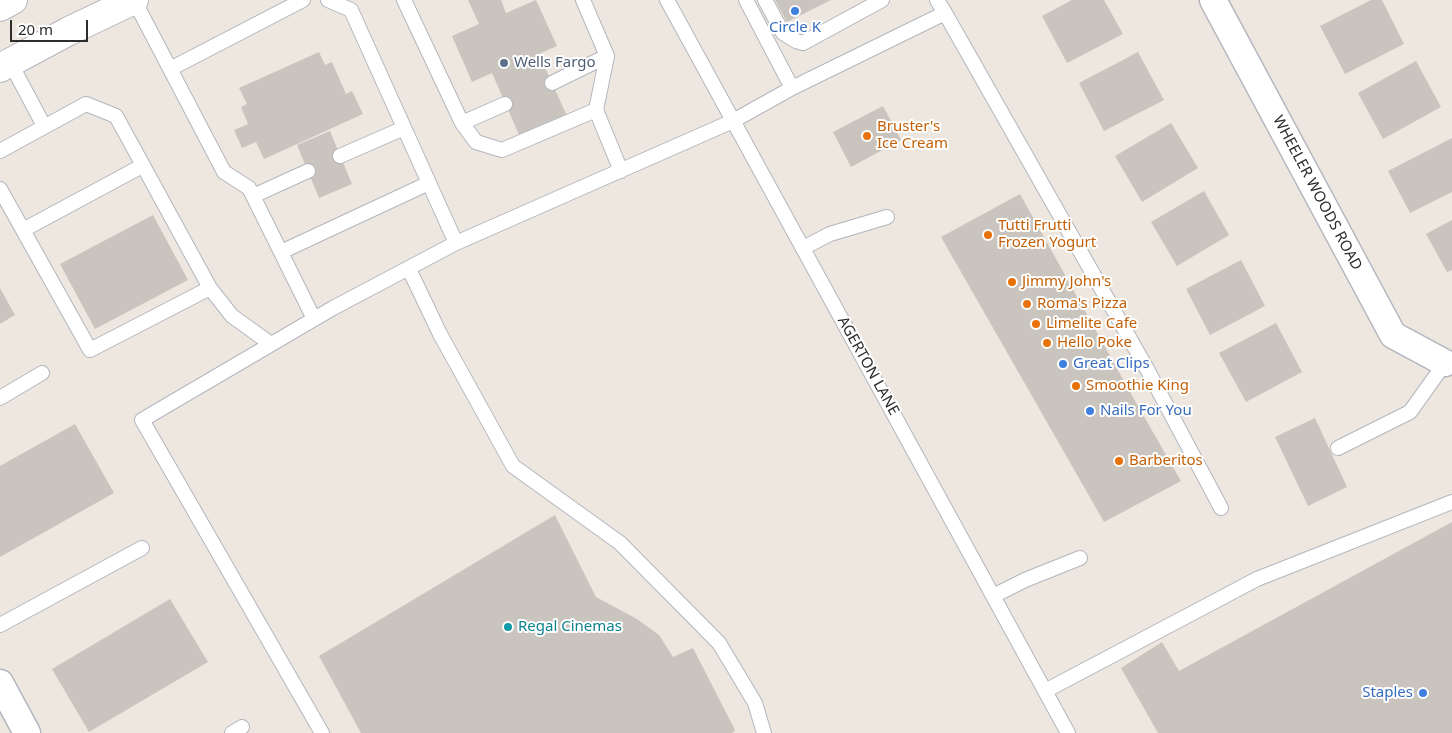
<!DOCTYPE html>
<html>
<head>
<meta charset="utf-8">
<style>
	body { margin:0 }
	#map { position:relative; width:1452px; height:733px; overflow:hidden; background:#ede7df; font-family:"Noto Sans",sans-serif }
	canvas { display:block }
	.scale { position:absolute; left:10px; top:20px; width:78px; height:22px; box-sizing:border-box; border:2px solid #2c2c2c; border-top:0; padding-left:6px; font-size:15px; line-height:18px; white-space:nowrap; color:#2c2c2c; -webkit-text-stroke:4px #fff; paint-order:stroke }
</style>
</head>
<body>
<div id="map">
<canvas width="1452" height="733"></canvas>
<div class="scale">20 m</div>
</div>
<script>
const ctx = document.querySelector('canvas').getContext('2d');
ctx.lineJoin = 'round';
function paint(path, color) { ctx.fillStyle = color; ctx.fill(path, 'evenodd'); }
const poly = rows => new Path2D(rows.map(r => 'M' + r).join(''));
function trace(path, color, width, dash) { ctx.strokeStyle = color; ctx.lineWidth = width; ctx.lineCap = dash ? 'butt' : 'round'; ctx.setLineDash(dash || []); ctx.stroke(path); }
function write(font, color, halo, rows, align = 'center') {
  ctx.font = font + ' "Noto Sans",sans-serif'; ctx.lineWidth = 4; ctx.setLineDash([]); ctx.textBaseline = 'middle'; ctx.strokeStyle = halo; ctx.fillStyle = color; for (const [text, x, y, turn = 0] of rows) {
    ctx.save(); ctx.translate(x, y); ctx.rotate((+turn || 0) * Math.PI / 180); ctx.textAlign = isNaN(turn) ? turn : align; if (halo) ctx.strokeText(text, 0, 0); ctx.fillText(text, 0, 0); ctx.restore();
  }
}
paint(poly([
	[468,0,501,0,506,13,536,0,557,46,539,54,567,116,520,137,492,73,472,82,452,36,479,24],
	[775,0,831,0,787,22],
	[1072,0,1104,0,1123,34,1067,63,1042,16],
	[1371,0,1382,0,1404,44,1345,74,1320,26],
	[319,52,325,65,332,62,346,94,352,91,363,114,264,159,256,142,242,148,234,130,248,124,241,107,247,104,239,88],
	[1138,52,1164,100,1104,131,1079,83],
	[1416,61,1441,107,1383,139,1358,93],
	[883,106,901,140,851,167,833,132],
	[1171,123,1198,168,1142,202,1115,156],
	[330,131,352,184,319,198,297,145],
	[1452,138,1452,192,1410,213,1388,171],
	[1204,191,1229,235,1177,266,1151,222],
	[1020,194,1134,399,1181,481,1104,522,941,237],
	[153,215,188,280,95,329,60,264],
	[1452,220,1452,270,1447,272,1426,234],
	[1241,260,1265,306,1210,335,1186,289],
	[0,288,15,315,0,324],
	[1276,323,1302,372,1246,402,1219,353],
	[1315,418,1347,487,1308,506,1275,437],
	[75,424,114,493,0,557,0,466],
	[555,515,596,597,637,619,659,635,673,657,693,648,735,730,732,733,361,733,319,656],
	[1452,522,1452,733,1158,733,1121,668,1162,642,1179,671],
	[170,599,208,662,89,732,52,669]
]), '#c9c5be');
const lane = poly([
	[134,0,224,172,249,188,314,319],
	[328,0,351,10,456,243],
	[404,0,462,123,476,142,502,150,596,110],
	[583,0,607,56,596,110,621,171],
	[667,0,1068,733],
	[746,0,792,88,945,13,937,0],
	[765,0,783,33,796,41,803,43,882,0],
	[945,13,1147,369,1221,508],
	[10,62,44,126],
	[170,69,303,0],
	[552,83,607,56],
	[462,123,505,104],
	[0,151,86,104,116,116,210,288,90,350,0,189],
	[340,156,404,128],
	[253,196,308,171],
	[23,230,142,166],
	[803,248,830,234,887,217],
	[281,252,429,183],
	[409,269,440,334,513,466,620,543,719,643,755,703,764,733],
	[210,288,232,316,271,344],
	[0,398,42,373],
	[1338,448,1410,412,1445,363,1449,366],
	[993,596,1025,580,1080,558],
	[0,625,142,548],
	[1045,691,1257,579,1452,502],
	[232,733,242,727],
	[322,733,142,420,333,308,456,243,733,121,792,88]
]);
const street = poly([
	[1213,0,1393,335,1445,363],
	[0,683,27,733]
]);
const secondary = poly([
	[0,7,13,0],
	[0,68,69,31,134,0]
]);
trace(lane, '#b3b6bf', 16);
trace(street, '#b3b6bf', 29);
trace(secondary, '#b3b6bf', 30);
trace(lane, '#fff', 14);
trace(street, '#fff', 26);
trace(secondary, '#fff', 28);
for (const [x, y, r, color] of [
	[795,11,5,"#3f7fe0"],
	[504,63,5,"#5c6f8a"],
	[867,136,5,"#e8710a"],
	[988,235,5,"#e8710a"],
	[1012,282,5,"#e8710a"],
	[1027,304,5,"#e8710a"],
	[1036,324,5,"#e8710a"],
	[1047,343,5,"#e8710a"],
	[1063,364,5,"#3f7fe0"],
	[1076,386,5,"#e8710a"],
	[1090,411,5,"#3f7fe0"],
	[1119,461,5,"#e8710a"],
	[508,627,5,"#0f9aa8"],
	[1423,693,5,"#3f7fe0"]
]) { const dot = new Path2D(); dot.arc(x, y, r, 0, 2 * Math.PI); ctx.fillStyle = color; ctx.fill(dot); trace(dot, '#fff', 2); }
write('15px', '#366cbe', '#fff', [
	["Circle K",795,28,"center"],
	["Great Clips",1073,364],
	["Nails For You",1100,411],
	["Staples",1413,693,"right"]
], 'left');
write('15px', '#4e5e75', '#fff', [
	["Wells Fargo",514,63]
], 'left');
write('15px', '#c56008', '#fff', [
	["Bruster's",877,127],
	["Ice Cream",877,144],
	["Tutti Frutti",998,226],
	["Frozen Yogurt",998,243],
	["Jimmy John's",1022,282],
	["Roma's Pizza",1037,304],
	["Limelite Cafe",1046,324],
	["Hello Poke",1057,343],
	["Smoothie King",1086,386],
	["Barberitos",1129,461]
], 'left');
write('15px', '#2c2c2c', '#fff', [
	["WHEELER WOODS ROAD",1317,193,62],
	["AGERTON LANE",868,366,61]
]);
write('15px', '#0d838f', '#fff', [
	["Regal Cinemas",518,627]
], 'left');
</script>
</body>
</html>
